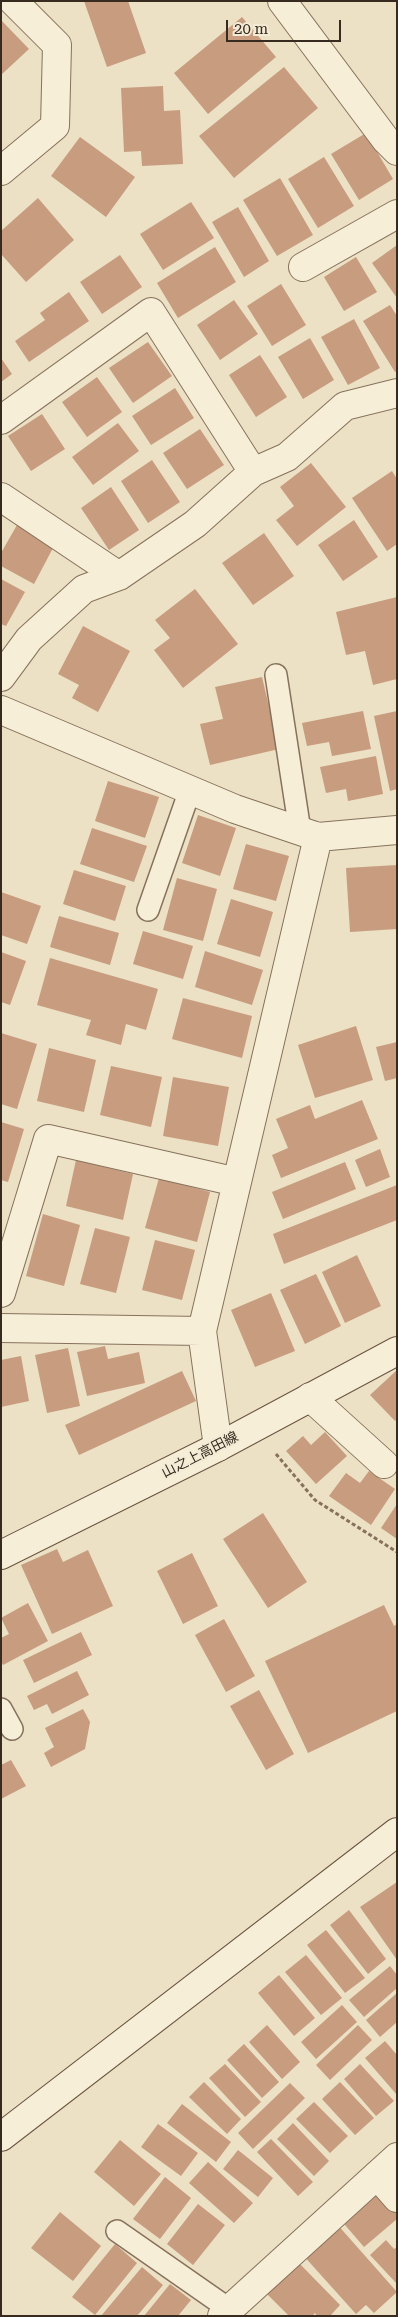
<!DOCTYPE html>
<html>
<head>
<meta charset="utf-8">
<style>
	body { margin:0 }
	#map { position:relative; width:398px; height:2317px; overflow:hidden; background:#ece0c5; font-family:"Roboto Serif",serif }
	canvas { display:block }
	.frame { position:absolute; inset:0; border:2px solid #372b1f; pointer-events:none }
	.scale { position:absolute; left:226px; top:20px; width:115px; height:22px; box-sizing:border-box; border:2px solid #372b1f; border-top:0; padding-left:6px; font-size:15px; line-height:18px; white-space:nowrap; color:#372b1f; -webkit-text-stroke:4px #f3ebd5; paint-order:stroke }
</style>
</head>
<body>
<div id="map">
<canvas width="398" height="2317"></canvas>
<div class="frame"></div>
<div class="scale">20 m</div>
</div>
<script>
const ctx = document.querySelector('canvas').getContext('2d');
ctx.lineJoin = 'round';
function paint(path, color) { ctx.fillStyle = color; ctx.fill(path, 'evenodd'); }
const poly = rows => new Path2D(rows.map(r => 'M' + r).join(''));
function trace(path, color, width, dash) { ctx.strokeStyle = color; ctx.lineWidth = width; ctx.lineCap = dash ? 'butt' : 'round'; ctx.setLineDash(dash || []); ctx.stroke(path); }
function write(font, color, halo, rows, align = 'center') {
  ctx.font = font + ' "Roboto Serif","Noto Sans JP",serif'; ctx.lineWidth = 4; ctx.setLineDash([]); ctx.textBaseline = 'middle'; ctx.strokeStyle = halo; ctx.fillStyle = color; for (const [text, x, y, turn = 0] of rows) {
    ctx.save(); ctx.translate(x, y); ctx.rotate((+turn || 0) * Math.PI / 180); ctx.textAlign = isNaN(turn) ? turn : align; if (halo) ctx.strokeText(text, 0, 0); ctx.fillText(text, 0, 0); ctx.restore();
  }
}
paint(poly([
	[84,1,128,1,146,53,107,67],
	[242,17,276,57,208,114,174,73],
	[1,20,29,49,1,75],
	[284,67,318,108,234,178,199,136],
	[163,86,164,111,180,110,183,164,142,166,141,151,124,152,121,88],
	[366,133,393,179,359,200,331,154],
	[80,137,135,177,106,217,51,176],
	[324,157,354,206,318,228,288,179],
	[280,178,313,235,277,256,243,200],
	[38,198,74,240,26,282,1,254,1,231],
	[191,202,214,238,163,270,140,234],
	[238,207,269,261,244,277,212,222],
	[397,245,397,298,372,263],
	[215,247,236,282,178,318,157,283],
	[120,255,142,287,102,314,80,282],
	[356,257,377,292,344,311,324,277],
	[281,284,306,325,272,346,247,306],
	[69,292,89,321,29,362,15,341,45,320,40,313],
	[234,300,258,334,220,360,197,325],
	[390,305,397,316,397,371,395,372,363,321],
	[354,319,380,368,348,385,321,337],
	[310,338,334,380,303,399,278,357],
	[148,342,172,376,133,403,109,368],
	[260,355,287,397,256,417,229,375],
	[1,358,12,374,1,382],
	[97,377,122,412,87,437,62,402],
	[175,388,194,418,151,445,132,416],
	[42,414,65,449,31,471,8,436],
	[118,423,139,451,93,485,72,457],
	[200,429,224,465,187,489,163,453],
	[152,460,180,502,148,523,121,481],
	[311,463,346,507,297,546,276,520,294,506,280,487],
	[392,471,397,479,397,544,387,551,352,498],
	[111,487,139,530,109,550,81,508],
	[354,520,378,557,343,581,318,545],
	[17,525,54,546,34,584,1,566,1,553],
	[264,533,294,576,253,605,222,563],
	[1,579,25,592,6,626,1,624],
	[195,589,238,644,183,688,154,650,170,638,155,620],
	[397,597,397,679,373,685,365,651,346,655,336,612],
	[83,626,130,651,98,712,72,698,79,685,58,674],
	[262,677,279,749,210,765,200,724,223,719,215,687],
	[363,711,371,749,332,756,329,742,307,746,302,723],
	[397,711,397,789,390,791,374,716],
	[376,756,383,794,348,801,346,789,326,793,320,767],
	[108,781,159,797,145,838,95,821],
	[198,815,236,828,220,876,182,863],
	[92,828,147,846,134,882,80,864],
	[246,844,289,856,276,901,233,889],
	[397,865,397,929,350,932,346,868],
	[74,870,126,886,115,921,63,904],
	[177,878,217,889,203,941,163,930],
	[1,892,41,906,27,944,1,935],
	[231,899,273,912,260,957,217,944],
	[59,916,119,933,110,965,50,947],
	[143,931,193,946,183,979,133,964],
	[205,951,263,970,252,1005,195,987],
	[1,952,26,961,10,1005,1,1002],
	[50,958,158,989,146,1030,126,1024,121,1045,86,1035,91,1020,37,1005],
	[183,998,252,1016,242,1058,172,1039],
	[356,1026,373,1080,315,1098,298,1045],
	[1,1033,37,1044,17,1109,1,1104],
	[397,1042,397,1078,385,1081,376,1047],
	[49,1048,96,1060,84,1112,37,1101],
	[111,1066,162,1077,151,1127,100,1115],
	[173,1077,229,1087,218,1146,163,1136],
	[362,1100,378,1139,281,1178,272,1155,288,1148,276,1119,310,1105,315,1119],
	[1,1122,24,1129,8,1182,1,1180],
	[380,1149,390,1177,366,1187,355,1160],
	[76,1160,133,1174,123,1220,66,1206],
	[345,1162,356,1189,283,1219,272,1192],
	[159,1178,210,1192,197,1242,145,1228],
	[397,1185,397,1220,284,1264,273,1234],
	[43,1214,80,1225,64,1286,26,1276],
	[95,1228,130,1237,116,1293,80,1284],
	[155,1240,195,1250,182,1300,142,1290],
	[357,1255,381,1306,345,1323,322,1272],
	[316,1274,341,1326,305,1344,280,1290],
	[271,1293,295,1351,255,1367,231,1310],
	[105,1346,108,1359,139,1352,145,1383,87,1396,77,1352],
	[68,1348,80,1406,47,1413,35,1355],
	[21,1356,29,1401,1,1407,1,1360],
	[397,1370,397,1419,395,1421,370,1395],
	[182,1371,196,1401,79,1455,65,1425],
	[325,1432,347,1456,316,1484,286,1451,303,1436,311,1445],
	[369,1471,395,1489,371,1525,329,1496,346,1473,360,1483],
	[397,1504,397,1539,381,1528],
	[263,1513,307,1582,268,1608,223,1539],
	[57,1549,63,1562,88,1550,113,1606,52,1634,21,1565],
	[192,1553,218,1606,183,1624,157,1571],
	[28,1603,48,1641,3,1665,1,1661,1,1638,9,1634,1,1618],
	[384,1605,394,1626,397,1624,397,1711,308,1753,265,1661],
	[224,1619,255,1676,226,1692,195,1635],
	[81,1632,92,1655,34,1683,23,1660],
	[77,1671,89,1695,52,1714,47,1704,34,1710,27,1696],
	[259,1690,294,1754,266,1770,230,1706],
	[83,1709,90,1722,85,1749,51,1767,44,1753,54,1747,45,1728],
	[11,1760,26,1786,1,1799,1,1765],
	[397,1882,397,1960,360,1907],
	[349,1910,386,1959,368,1974,330,1925],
	[326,1930,365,1978,345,1993,307,1945],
	[306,1955,342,1998,321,2015,285,1972],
	[390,1966,397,1975,397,1988,364,2017,349,2000],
	[279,1975,315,2018,294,2036,258,1993],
	[397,1993,397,2022,380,2037,366,2020],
	[342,2005,357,2022,316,2059,301,2042],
	[267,2025,300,2062,282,2079,249,2042],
	[358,2025,372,2040,330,2080,316,2065],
	[385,2041,397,2055,397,2095,365,2058],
	[244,2044,279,2082,262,2098,227,2060],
	[225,2064,261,2102,245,2117,209,2078],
	[360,2064,394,2101,376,2116,344,2079],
	[204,2082,241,2119,227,2134,189,2097],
	[340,2082,374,2118,355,2135,322,2099],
	[290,2083,305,2098,253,2149,238,2133],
	[314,2102,348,2136,330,2153,296,2119],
	[182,2104,231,2142,216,2162,167,2123],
	[293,2123,329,2161,314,2176,277,2139],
	[158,2124,198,2153,181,2176,141,2147],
	[271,2139,313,2182,298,2196,257,2152],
	[120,2140,161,2174,134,2206,94,2172],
	[238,2150,273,2178,258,2197,223,2169],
	[208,2162,253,2203,234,2223,189,2183],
	[165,2177,191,2198,160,2239,133,2219],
	[374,2187,397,2214,397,2219,364,2247,339,2218],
	[198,2204,225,2225,193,2265,167,2244],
	[60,2212,101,2246,73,2281,31,2248],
	[336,2223,397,2292,374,2313,366,2305,356,2314,302,2254],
	[386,2240,394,2249,397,2247,397,2284,370,2255],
	[115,2244,137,2263,95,2315,72,2297],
	[298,2262,340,2305,330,2316,317,2316,315,2313,312,2316,289,2316,266,2293],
	[142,2267,163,2285,137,2316,101,2316],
	[170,2284,191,2300,178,2316,144,2316]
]), '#c89c7e');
const lane = poly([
	[276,675,300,831],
	[148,910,190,790],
	[1,1709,12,1729],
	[117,2231,229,2309]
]);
const street = poly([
	[282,1,386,140,397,151],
	[1,171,55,126,57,45,13,1],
	[303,267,397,214],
	[1,420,151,312,253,472],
	[1,497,119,576],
	[1,677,29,639,84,589,119,576,195,524,253,472,287,457,345,406,397,393],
	[1,710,235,809,318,837,397,830],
	[1,1293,48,1139,237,1182],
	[1,1328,202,1331],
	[310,1397,384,1464],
	[218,1447,202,1331,318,837],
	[377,2175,397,2198],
	[222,2316,397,2157]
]);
const secondary = poly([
	[1,1555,218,1447,397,1351],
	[1,2137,397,1832]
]);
trace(lane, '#86725c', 24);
trace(street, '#86725c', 30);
trace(secondary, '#685440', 30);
trace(poly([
	[276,1454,315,1500,397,1552]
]), '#86725c', 3, [4, 2.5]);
trace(lane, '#f7eed8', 21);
trace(street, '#f7eed8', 28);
trace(secondary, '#f7eed8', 28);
write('14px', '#372b1f', '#f3ebd5', [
	["山之上高田線",200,1455,-27]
]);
</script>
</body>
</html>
